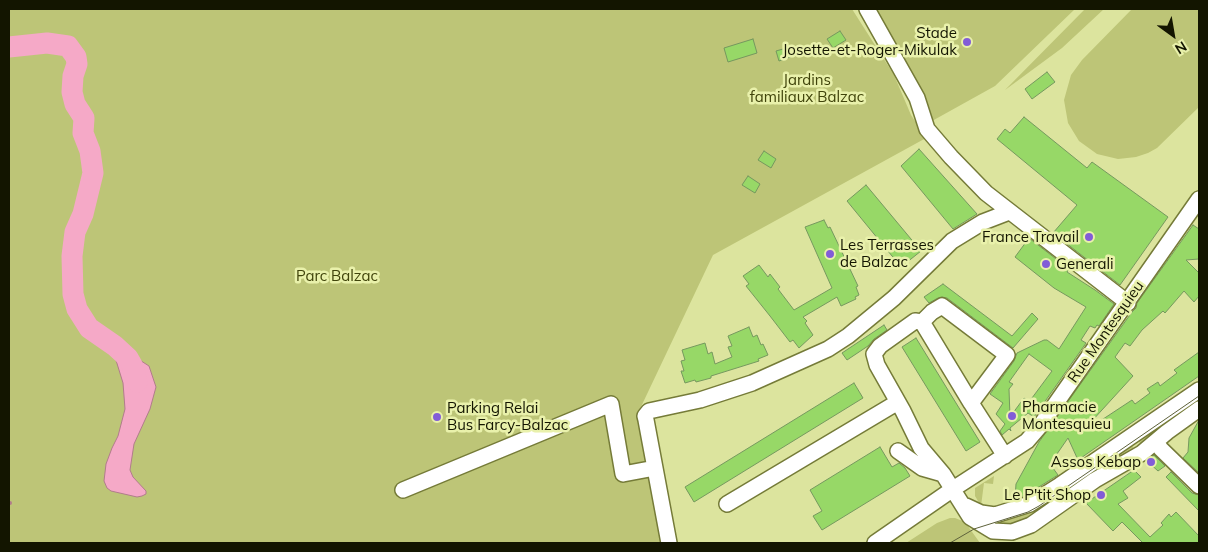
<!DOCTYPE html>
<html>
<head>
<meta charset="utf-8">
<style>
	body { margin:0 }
	#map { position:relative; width:1208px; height:552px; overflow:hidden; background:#dce49e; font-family:Mulish,sans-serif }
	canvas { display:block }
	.frame { position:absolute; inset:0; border:10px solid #131500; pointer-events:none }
	.north { position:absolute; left:1148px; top:10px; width:50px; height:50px; -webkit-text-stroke:4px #e9f1ab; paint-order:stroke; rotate:148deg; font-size:14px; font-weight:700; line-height:20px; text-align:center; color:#131500 }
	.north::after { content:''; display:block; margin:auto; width:18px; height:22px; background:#131500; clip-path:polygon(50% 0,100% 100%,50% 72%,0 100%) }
</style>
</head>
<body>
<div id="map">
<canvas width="1208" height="552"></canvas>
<div class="frame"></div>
<div class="north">N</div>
</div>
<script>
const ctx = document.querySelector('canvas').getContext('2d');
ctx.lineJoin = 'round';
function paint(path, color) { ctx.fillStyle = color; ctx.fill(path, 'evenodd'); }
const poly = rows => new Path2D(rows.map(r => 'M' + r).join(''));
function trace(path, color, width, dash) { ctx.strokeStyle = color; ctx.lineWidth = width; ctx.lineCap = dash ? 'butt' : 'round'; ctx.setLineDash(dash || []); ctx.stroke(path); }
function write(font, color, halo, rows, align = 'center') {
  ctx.font = font + ' Mulish,sans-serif'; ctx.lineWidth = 5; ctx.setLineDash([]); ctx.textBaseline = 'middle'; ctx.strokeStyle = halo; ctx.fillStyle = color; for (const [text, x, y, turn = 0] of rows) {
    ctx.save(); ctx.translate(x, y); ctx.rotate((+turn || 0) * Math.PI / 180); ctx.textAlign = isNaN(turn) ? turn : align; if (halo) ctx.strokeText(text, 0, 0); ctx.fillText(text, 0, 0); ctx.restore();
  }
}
paint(poly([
	[9,9,852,9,894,75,911,115,926,138,713,255,639,411,639,420,664,543,214,543,199,542,9,543],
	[875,9,1075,9,995,86,932,121],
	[1085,9,1104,9,1062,48,1005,90],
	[1132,9,1199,9,1199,107,1157,148,1148,153,1136,157,1118,159,1097,154,1079,141,1068,123,1064,100,1071,75,1082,60],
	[1199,393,1199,406,1141,445,1136,437],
	[1129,441,1135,450,1036,518,1004,527,988,522],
	[994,476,993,484,984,483,981,506,975,496,975,488],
	[950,518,955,518,965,522,980,543,906,543,937,523]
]), '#bdc577');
const water = poly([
	[121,355,135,357,149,366,156,387,150,409,134,444,130,470,133,477,146,491,146,494,142,496,137,497,111,491,107,488,104,481,106,464,112,448,118,436,125,409,123,383,115,357,121,355]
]);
paint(water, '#f5a9c7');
trace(water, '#b17d8b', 1);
trace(poly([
	[9,503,10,503]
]), '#b17d8b', 4);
trace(poly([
	[9,47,47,43,68,46,76,57,77,64,73,76,72,92,75,104,84,118,83,133,90,151,93,173,83,214,75,232,72,256,73,294,77,309,89,328,115,346,128,358,132,365,137,382]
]), '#f5a9c7', 21);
const building = poly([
	[840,31,846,40,833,48,827,39,840,31],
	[753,39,757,53,728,62,724,48,753,39],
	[790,47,793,56,779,61,776,51,790,47],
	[1047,72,1055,82,1032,99,1025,89,1047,72],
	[1024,117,1087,168,1092,162,1168,217,1120,285,1053,233,1077,205,997,139,1005,129,1010,133,1024,117],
	[919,149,977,214,953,229,901,166,919,149],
	[764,151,776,159,771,168,758,160,764,151],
	[748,176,760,184,755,193,742,185,748,176],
	[866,185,921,251,901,267,847,201,866,185],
	[824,220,828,228,830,227,858,286,856,287,859,295,855,297,856,299,841,306,837,297,803,317,807,321,805,323,813,335,799,348,793,340,790,342,770,316,746,286,749,284,743,276,759,265,768,277,770,274,780,287,778,289,794,310,832,288,805,227,824,220],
	[1193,225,1199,229,1199,259,1186,260,1199,273,1199,296,1194,302,1184,291,1165,313,1163,311,1142,330,1130,346,1125,343,1115,357,1133,376,1091,422,1094,425,1132,400,1135,404,1150,393,1147,389,1158,382,1160,386,1177,373,1174,370,1199,352,1199,376,1078,460,1068,438,1050,464,1058,475,1026,495,1015,499,1016,484,1039,442,1132,312,1136,308,1137,303,1193,225],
	[1029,238,1069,269,1067,272,1095,290,1114,304,1099,326,1097,325,1095,328,1090,326,1081,340,1086,343,1084,346,1034,417,1028,413,1010,428,1011,431,1009,429,1002,435,1000,431,1005,424,996,414,1003,403,990,394,1014,361,1017,353,1044,340,1047,340,1059,349,1086,307,1054,288,1015,257,1029,238],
	[1029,354,1052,371,1029,402,1024,398,1010,417,1009,389,1013,384,1009,382,1029,354],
	[943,284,1012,336,1032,313,1038,319,1013,348,947,298,942,297,938,298,929,303,924,297,943,284],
	[884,325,887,330,874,339,868,346,847,360,842,353,884,325],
	[749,327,753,337,757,335,761,345,763,344,768,355,758,359,759,361,711,376,711,378,696,382,695,380,685,383,681,371,684,371,681,361,685,360,682,350,705,343,708,354,712,352,715,364,732,357,728,347,732,346,728,336,749,327],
	[916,338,980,442,966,451,902,347,916,338],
	[854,383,863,398,694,502,685,487,854,383],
	[1199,420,1199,473,1183,458,1188,452,1189,438,1199,420],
	[880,447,892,467,899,463,905,468,910,476,822,530,813,516,822,511,810,490,880,447],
	[1154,455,1165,466,1158,471,1147,461,1154,455],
	[1134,470,1141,477,1123,491,1128,498,1118,504,1150,537,1163,525,1161,523,1169,514,1171,517,1176,512,1199,536,1199,543,1143,543,1122,522,1113,531,1086,503,1134,470],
	[1171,472,1192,493,1199,495,1199,511,1166,477,1171,472]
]);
paint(building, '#97d867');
trace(building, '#75985e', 1);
const minor = poly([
	[867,9,917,98,927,129,951,157,986,193,1128,303],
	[922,322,915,321,880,346,874,354,877,365,903,411,921,448,943,474,970,517,993,531,1012,532,1031,525,1095,480,1142,453,1167,432,1199,409],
	[971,403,1007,355,942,306,932,312,922,322,971,403,1005,456],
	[1156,442,1161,449,1199,486],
	[898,451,922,468,943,474],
	[403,490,611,404,623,474,655,468],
	[727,504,898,402],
	[966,506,981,513,995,515,1030,504,1060,485,1199,390],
	[669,543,646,420,645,416,649,411,700,400,752,383,828,349,848,336,894,298,952,241,983,222,1009,212],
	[875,543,953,489,1027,441,1040,426,1199,199]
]);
trace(minor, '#757b38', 18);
trace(minor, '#fff', 15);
trace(poly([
	[950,543,974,529,1028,512,1039,506,1199,396]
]), '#5e623b', 1);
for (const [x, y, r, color] of [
	[967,42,5,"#825dd7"],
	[1089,237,5,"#825dd7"],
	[830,254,5,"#825dd7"],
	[1046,264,5,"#825dd7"],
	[1012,416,5,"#825dd7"],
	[437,417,5,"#825dd7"],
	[1151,462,5,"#825dd7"],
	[1101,495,5,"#825dd7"]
]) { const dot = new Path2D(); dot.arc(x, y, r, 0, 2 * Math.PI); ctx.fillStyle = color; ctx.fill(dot); trace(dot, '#e9f1ab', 2); }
write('15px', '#131500', '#e9f1ab', [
	["Stade",957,33],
	["Josette-et-Roger-Mikulak",957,50],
	["France Travail",1079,237],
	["Les Terrasses",840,245,"left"],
	["de Balzac",840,262,"left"],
	["Generali",1056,264,"left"],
	["Pharmacie",1022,407,"left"],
	["Montesquieu",1022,424,"left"],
	["Parking Relai",447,408,"left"],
	["Bus Farcy-Balzac",447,425,"left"],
	["Assos Kebap",1141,462],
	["Le P'tit Shop",1091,495]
], 'right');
write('15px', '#40440b', '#e9f1ab', [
	["Jardins",807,80],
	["familiaux Balzac",807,97],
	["Parc Balzac",337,276]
]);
write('15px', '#131500', '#e9f1ab', [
	["Rue Montesquieu",1106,332,-55]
]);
</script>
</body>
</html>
